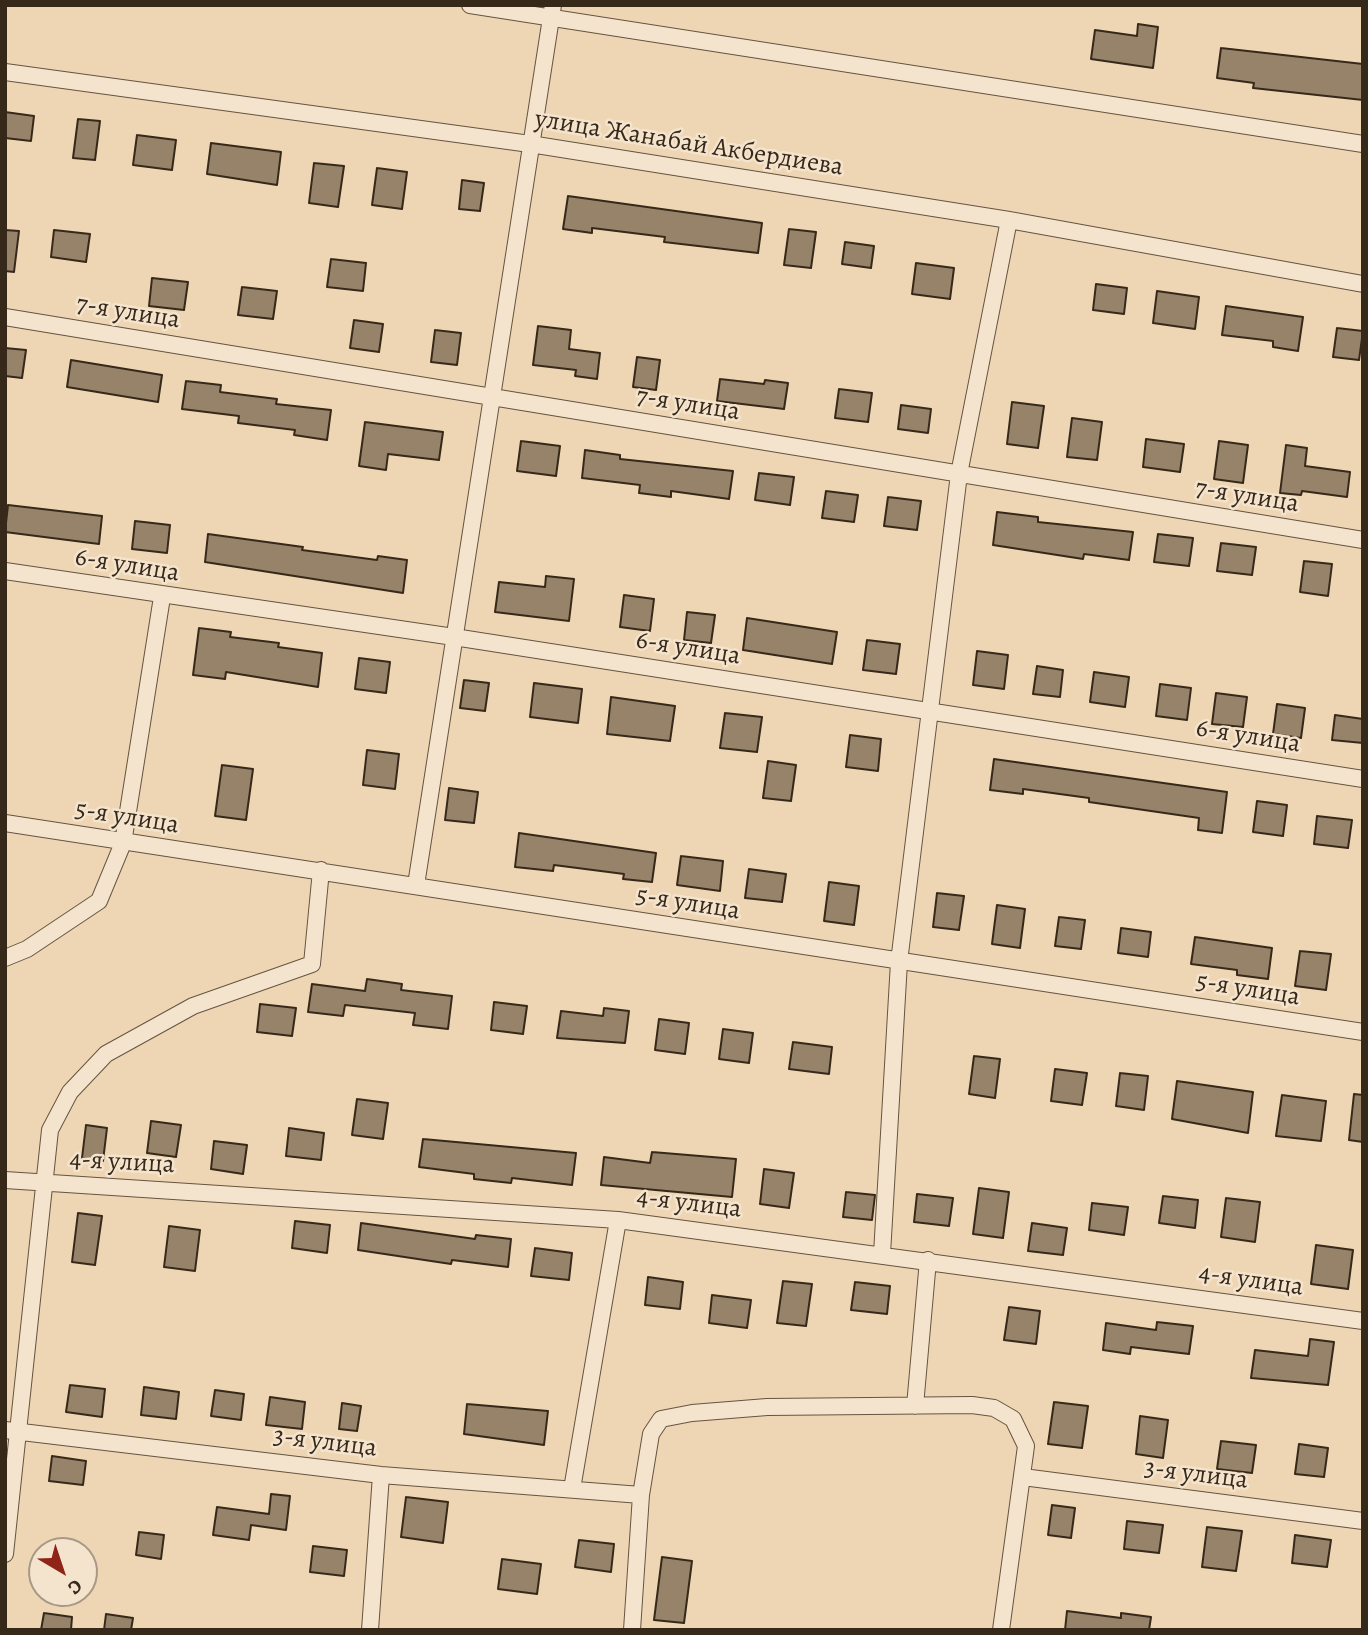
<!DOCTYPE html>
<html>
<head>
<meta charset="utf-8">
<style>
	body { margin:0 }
	#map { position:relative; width:1368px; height:1635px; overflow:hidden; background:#eed6b4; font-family:Alegreya,serif }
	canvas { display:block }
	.frame { position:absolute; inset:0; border:7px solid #372919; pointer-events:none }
	.north { position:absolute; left:28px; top:1537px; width:70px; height:70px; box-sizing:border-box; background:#f4e4ce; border:2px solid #a89986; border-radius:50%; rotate:141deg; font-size:19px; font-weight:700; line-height:28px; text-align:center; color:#372919 }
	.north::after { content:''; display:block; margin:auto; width:24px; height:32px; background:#8f2418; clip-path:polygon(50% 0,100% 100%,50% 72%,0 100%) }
</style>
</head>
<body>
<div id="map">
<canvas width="1368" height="1635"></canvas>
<div class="frame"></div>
<div class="north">С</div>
</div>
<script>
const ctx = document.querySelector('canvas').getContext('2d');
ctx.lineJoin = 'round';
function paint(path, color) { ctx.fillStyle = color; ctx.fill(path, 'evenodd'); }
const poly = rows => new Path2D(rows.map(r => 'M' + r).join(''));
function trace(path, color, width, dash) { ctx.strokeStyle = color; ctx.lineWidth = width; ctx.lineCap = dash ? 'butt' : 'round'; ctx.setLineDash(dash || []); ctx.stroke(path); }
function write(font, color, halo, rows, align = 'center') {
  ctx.font = font + ' Alegreya,serif'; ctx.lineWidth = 5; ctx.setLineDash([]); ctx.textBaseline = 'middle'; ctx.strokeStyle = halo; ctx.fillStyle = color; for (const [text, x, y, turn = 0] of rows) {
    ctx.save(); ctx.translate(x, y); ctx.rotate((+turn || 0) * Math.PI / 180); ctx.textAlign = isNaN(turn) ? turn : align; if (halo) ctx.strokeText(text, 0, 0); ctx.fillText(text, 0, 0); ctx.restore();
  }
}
const building = poly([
	[1138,24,1158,27,1153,68,1091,59,1095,30,1137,36,1138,24],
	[1221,48,1363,64,1363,100,1253,88,1254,83,1217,78,1221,48],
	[5,112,34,116,31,141,5,138,5,112],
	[78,119,100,121,95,160,73,158,78,119],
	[137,135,176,140,172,170,133,165,137,135],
	[211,143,281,152,277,185,207,174,211,143],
	[314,163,344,166,338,207,309,203,314,163],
	[377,168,407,172,402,209,372,205,377,168],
	[462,180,484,183,480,211,459,209,462,180],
	[568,196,762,223,758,253,664,242,665,237,592,228,592,233,563,229,568,196],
	[789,229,816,232,811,268,784,265,789,229],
	[5,230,19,231,14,272,5,271,5,230],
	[54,230,90,234,86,262,51,257,54,230],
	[845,242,874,246,871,268,842,264,845,242],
	[331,259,366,263,363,291,327,287,331,259],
	[916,263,954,268,950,299,912,294,916,263],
	[152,278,188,282,184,310,149,306,152,278],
	[1096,284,1127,288,1124,314,1093,310,1096,284],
	[242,287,277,291,273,319,238,315,242,287],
	[1157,291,1199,297,1195,329,1153,323,1157,291],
	[1226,306,1303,317,1298,351,1273,347,1273,341,1222,335,1226,306],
	[354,320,383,324,379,352,350,348,354,320],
	[538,326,571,330,569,349,600,353,597,379,575,376,576,370,533,365,538,326],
	[1337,328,1363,331,1359,360,1333,357,1337,328],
	[435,330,461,333,457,365,431,362,435,330],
	[5,348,26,350,22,378,5,376,5,348],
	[637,357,660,360,656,390,633,387,637,357],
	[71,360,162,375,158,402,67,387,71,360],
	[720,379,764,384,765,380,788,383,784,409,717,401,720,379],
	[186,381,221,385,220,392,277,399,276,404,331,410,327,440,294,435,295,430,238,423,239,416,182,409,186,381],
	[839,389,872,393,868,422,835,418,839,389],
	[1012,402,1044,406,1038,448,1007,444,1012,402],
	[901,405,931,409,928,433,898,429,901,405],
	[1072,418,1102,422,1097,460,1067,457,1072,418],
	[365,422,443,432,439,460,388,454,386,470,359,466,365,422],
	[1146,439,1184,444,1180,472,1143,467,1146,439],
	[521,441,560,446,556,476,517,471,521,441],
	[1219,441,1248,445,1243,483,1214,479,1219,441],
	[1286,445,1307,448,1305,466,1350,472,1347,497,1302,491,1301,495,1280,493,1286,445],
	[585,450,620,455,620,459,733,471,729,499,671,491,671,497,639,493,640,485,582,478,585,450],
	[759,473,794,477,790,505,755,500,759,473],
	[826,491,858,495,854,522,822,518,826,491],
	[888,497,921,501,917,530,884,526,888,497],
	[8,505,102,516,99,544,5,532,8,505],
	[997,512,1038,517,1038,522,1133,532,1129,560,1084,554,1083,559,993,545,997,512],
	[135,521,170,525,167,553,132,549,135,521],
	[208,534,303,547,302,550,377,560,378,556,407,560,403,593,205,562,208,534],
	[1158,534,1193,538,1189,566,1154,562,1158,534],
	[1221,543,1256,547,1252,575,1217,571,1221,543],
	[1304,561,1332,564,1328,596,1300,592,1304,561],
	[546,576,574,579,569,621,495,612,499,582,545,587,546,576],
	[624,595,654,599,650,631,620,627,624,595],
	[687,612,715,615,711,643,684,640,687,612],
	[747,618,837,632,832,664,743,650,747,618],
	[199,628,231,632,230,637,279,643,278,647,322,653,318,687,226,672,225,679,193,675,199,628],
	[867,640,900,644,896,674,863,670,867,640],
	[977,651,1008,655,1004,689,973,685,977,651],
	[359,658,390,662,386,693,355,689,359,658],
	[1037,666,1063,670,1060,697,1033,694,1037,666],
	[1094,672,1129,677,1125,707,1090,702,1094,672],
	[464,680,489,683,485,711,460,708,464,680],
	[534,683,582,689,578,723,530,717,534,683],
	[1160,684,1191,688,1187,720,1156,716,1160,684],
	[1216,693,1247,697,1243,727,1212,724,1216,693],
	[611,697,675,706,670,741,607,734,611,697],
	[1277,704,1305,708,1301,738,1273,734,1277,704],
	[725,713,762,717,757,752,720,748,725,713],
	[1335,715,1363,719,1363,743,1332,740,1335,715],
	[850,735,881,739,878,771,846,767,850,735],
	[367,750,399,754,395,789,363,785,367,750],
	[994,759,1227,792,1222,833,1198,830,1199,818,1089,802,1089,798,1023,789,1023,794,990,790,994,759],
	[768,761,796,765,791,801,763,798,768,761],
	[222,765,253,769,246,820,215,816,222,765],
	[449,788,478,792,474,823,445,820,449,788],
	[1257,801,1287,805,1283,836,1253,832,1257,801],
	[1317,816,1352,820,1348,848,1314,844,1317,816],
	[519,833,656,853,652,882,623,879,624,874,554,865,553,871,515,867,519,833],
	[681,856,723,861,720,891,677,885,681,856],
	[749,869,786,874,782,902,745,898,749,869],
	[829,882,859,886,854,925,824,921,829,882],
	[937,893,964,896,959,930,933,927,937,893],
	[997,905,1025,909,1020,948,992,944,997,905],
	[1059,917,1085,920,1081,949,1055,946,1059,917],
	[1121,928,1151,932,1148,957,1118,953,1121,928],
	[1195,937,1272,948,1268,979,1237,975,1237,970,1191,964,1195,937],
	[1300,951,1331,954,1326,990,1295,986,1300,951],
	[367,979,402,984,401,990,452,996,448,1029,413,1025,415,1013,345,1005,343,1016,308,1012,312,984,365,991,367,979],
	[494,1002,527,1006,523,1034,491,1030,494,1002],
	[260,1004,296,1008,292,1036,257,1032,260,1004],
	[604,1008,629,1011,625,1043,557,1038,561,1011,603,1016,604,1008],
	[659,1019,689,1023,685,1054,655,1050,659,1019],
	[723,1029,753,1033,749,1063,719,1059,723,1029],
	[793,1042,832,1047,829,1074,789,1069,793,1042],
	[974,1056,1000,1059,995,1098,969,1094,974,1056],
	[1055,1069,1087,1073,1082,1105,1051,1101,1055,1069],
	[1120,1073,1148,1076,1144,1110,1116,1106,1120,1073],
	[1177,1081,1253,1092,1248,1133,1172,1119,1177,1081],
	[1354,1094,1363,1095,1363,1142,1349,1140,1354,1094],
	[1282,1095,1326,1101,1321,1141,1276,1136,1282,1095],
	[357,1099,388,1103,383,1139,352,1135,357,1099],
	[151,1121,181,1125,176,1157,147,1153,151,1121],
	[86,1125,107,1128,103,1161,82,1158,86,1125],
	[289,1128,324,1133,321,1160,286,1156,289,1128],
	[423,1139,576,1153,572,1185,512,1178,511,1183,474,1179,474,1174,419,1167,423,1139],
	[214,1141,247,1145,243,1174,211,1169,214,1141],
	[652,1152,736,1159,732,1197,601,1185,604,1157,650,1163,652,1152],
	[764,1169,794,1173,789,1208,760,1204,764,1169],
	[979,1188,1009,1192,1003,1238,973,1234,979,1188],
	[846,1192,875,1195,872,1220,843,1217,846,1192],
	[917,1194,953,1198,949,1226,914,1222,917,1194],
	[1163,1196,1198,1200,1195,1228,1159,1223,1163,1196],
	[1226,1198,1260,1202,1255,1242,1221,1237,1226,1198],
	[1092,1203,1128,1207,1124,1235,1089,1230,1092,1203],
	[78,1213,102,1216,95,1265,72,1262,78,1213],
	[295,1221,330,1225,327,1253,292,1248,295,1221],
	[361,1223,475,1239,476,1235,511,1239,508,1267,452,1260,451,1264,358,1250,361,1223],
	[1032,1223,1067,1228,1063,1255,1028,1251,1032,1223],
	[169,1226,200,1230,195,1271,164,1267,169,1226],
	[1316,1245,1353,1250,1348,1289,1311,1284,1316,1245],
	[535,1248,572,1253,569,1280,531,1276,535,1248],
	[648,1277,683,1282,680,1309,645,1305,648,1277],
	[783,1281,812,1284,806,1326,777,1323,783,1281],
	[855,1282,890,1286,887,1314,851,1310,855,1282],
	[712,1295,751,1300,747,1328,709,1323,712,1295],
	[1009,1307,1040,1311,1036,1344,1004,1340,1009,1307],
	[1157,1322,1193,1326,1189,1354,1131,1347,1130,1354,1103,1350,1106,1323,1156,1330,1157,1322],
	[1310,1339,1334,1342,1328,1385,1251,1378,1255,1350,1308,1356,1310,1339],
	[70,1385,105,1389,102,1417,66,1412,70,1385],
	[144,1387,179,1392,176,1419,141,1415,144,1387],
	[215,1390,244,1394,241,1420,211,1416,215,1390],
	[270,1397,305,1402,302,1429,266,1425,270,1397],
	[1054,1402,1088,1406,1082,1448,1048,1444,1054,1402],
	[342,1403,361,1406,357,1431,339,1429,342,1403],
	[467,1404,548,1411,544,1445,464,1434,467,1404],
	[1140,1416,1168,1420,1163,1458,1136,1454,1140,1416],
	[1221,1441,1256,1445,1252,1473,1217,1469,1221,1441],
	[1299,1444,1328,1448,1324,1477,1295,1474,1299,1444],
	[52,1456,86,1461,83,1485,49,1481,52,1456],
	[271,1494,290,1496,286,1530,251,1525,249,1540,213,1535,217,1507,269,1514,271,1494],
	[406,1497,448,1502,443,1543,401,1537,406,1497],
	[1052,1505,1075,1508,1071,1538,1048,1535,1052,1505],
	[1127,1521,1163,1525,1159,1553,1124,1549,1127,1521],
	[1207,1527,1242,1531,1236,1571,1202,1567,1207,1527],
	[139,1532,164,1535,161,1559,136,1555,139,1532],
	[1295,1535,1331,1540,1327,1567,1292,1563,1295,1535],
	[579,1540,614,1544,611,1572,575,1567,579,1540],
	[313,1546,347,1550,344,1576,310,1572,313,1546],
	[662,1557,692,1561,684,1623,654,1620,662,1557],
	[502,1559,541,1564,537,1594,498,1589,502,1559],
	[1067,1611,1121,1618,1121,1613,1151,1617,1149,1630,1065,1630,1067,1611],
	[44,1613,72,1617,71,1630,41,1630,44,1613],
	[106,1614,133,1618,131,1630,104,1630,106,1614]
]);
paint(building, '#96836a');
trace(building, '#372919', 2);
const minor = poly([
	[470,5,1363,144],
	[5,72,530,144,1009,220,1363,284],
	[5,317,1363,540],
	[5,571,454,637,1363,779],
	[5,823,1363,1032],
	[416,885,553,5],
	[5,958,27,949,99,901,123,843,162,597],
	[5,1180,618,1220,1363,1321],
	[882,1254,899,962,959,474,1009,220],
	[915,1406,928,1260],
	[5,1430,381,1475,641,1495],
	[1023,1477,1363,1521],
	[572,1489,618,1220],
	[5,1554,50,1130,70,1092,106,1054,193,1006,312,964,321,870],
	[370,1630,381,1475],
	[632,1630,641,1495,651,1434,661,1419,692,1413,767,1407,972,1405,994,1408,1013,1419,1026,1446,1001,1630]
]);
trace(minor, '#655440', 18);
trace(minor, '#f4e4ce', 16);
write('26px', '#372919', '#f4e4ce', [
	["улица Жанабай Акбердиева",689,144,9],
	["7-я улица",128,313,9],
	["7-я улица",688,405,9],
	["7-я улица",1247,497,9],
	["6-я улица",127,566,9],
	["6-я улица",688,649,9],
	["6-я улица",1248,737,9],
	["5-я улица",127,818,9],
	["5-я улица",688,904,9],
	["5-я улица",1248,990,9],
	["4-я улица",122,1163,3],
	["4-я улица",689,1204,7],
	["4-я улица",1251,1281,8],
	["3-я улица",325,1443,7],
	["3-я улица",1196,1475,7]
]);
</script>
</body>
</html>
